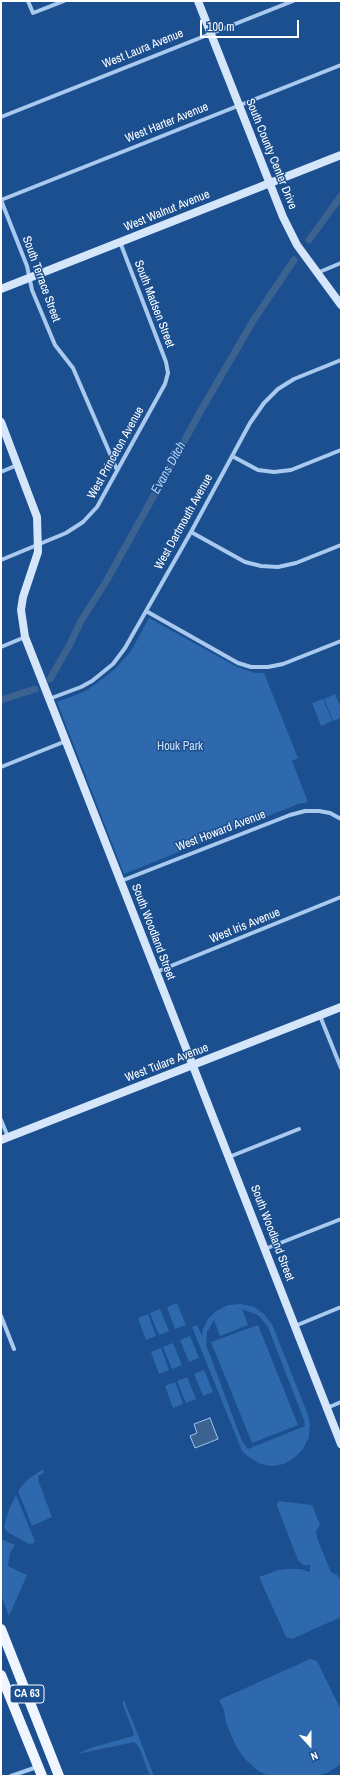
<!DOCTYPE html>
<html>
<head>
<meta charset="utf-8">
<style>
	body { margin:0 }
	#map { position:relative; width:342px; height:1777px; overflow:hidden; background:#1b4f8f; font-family:"Archivo Narrow",sans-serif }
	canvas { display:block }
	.frame { position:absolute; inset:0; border:2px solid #fff; pointer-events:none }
	.north { position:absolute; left:290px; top:1725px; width:40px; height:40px; -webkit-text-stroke:3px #1b4f8f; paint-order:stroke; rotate:159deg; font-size:11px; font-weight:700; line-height:16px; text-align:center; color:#fff }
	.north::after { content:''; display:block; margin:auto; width:14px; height:18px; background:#fff; clip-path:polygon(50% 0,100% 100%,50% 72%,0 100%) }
	.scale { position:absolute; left:200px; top:20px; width:99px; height:18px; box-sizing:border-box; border:2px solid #fff; border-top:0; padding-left:5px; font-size:12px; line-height:14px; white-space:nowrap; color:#fff; -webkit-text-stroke:3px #1b4f8f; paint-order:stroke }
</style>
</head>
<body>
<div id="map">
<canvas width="342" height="1777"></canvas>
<div class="frame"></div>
<div class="north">N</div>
<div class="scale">100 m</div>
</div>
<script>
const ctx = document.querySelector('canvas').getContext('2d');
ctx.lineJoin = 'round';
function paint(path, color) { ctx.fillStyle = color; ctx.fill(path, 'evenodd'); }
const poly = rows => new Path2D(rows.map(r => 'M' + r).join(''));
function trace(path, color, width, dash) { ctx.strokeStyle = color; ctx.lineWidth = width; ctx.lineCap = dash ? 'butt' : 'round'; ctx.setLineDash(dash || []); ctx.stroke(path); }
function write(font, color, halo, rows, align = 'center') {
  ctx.font = font + ' "Archivo Narrow",sans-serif'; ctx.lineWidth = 3; ctx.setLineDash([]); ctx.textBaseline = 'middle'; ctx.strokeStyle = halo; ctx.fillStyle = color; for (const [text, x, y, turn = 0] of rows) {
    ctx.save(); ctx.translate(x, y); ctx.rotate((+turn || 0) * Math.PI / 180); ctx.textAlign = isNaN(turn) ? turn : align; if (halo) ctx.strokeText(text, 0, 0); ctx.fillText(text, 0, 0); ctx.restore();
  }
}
paint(poly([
	[149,618,237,667,255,673,264,673,298,758,292,761,308,802,298,804,124,874,57,702,86,691,114,670,131,651],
	[335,694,341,708,341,718,333,721,324,699],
	[323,699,332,721,321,726,312,703],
	[177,1303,186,1325,175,1329,167,1307],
	[241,1304,254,1307,264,1314,272,1324,308,1415,310,1424,309,1437,303,1449,294,1458,284,1464,272,1466,261,1464,250,1458,242,1451,192,1327,197,1325,202,1336,203,1329,208,1319,216,1311,228,1305],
	[242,1309,258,1315,268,1327,304,1420,305,1426,248,1449,242,1441,206,1345,207,1332,214,1320,220,1336,248,1325],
	[160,1309,169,1331,159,1335,150,1313],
	[148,1314,156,1336,146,1340,138,1318],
	[258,1325,298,1425,252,1443,211,1342],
	[190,1336,199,1358,189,1362,180,1340],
	[173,1343,182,1365,172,1369,163,1347],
	[161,1348,169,1370,159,1374,151,1352],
	[204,1370,213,1392,203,1396,194,1374],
	[187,1377,196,1399,186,1403,177,1381],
	[175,1382,183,1404,173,1408,165,1386],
	[43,1469,44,1473,38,1476,39,1479,38,1480,52,1517,32,1526,18,1491,27,1480],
	[16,1495,35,1541,34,1543,29,1544,7,1532,4,1527,9,1509],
	[278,1501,312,1505,320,1525,316,1531,317,1538,331,1572,337,1575,341,1581,341,1617,292,1639,286,1637,259,1577,278,1570,285,1569,301,1569,310,1572,310,1565,303,1565,298,1560,277,1506],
	[1,1539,15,1545,10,1553,8,1566,27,1575,9,1616,1,1595],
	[310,1659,317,1661,341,1710,341,1764,327,1773,316,1776,268,1776,257,1770,246,1760,237,1748,226,1723,224,1710,219,1700],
	[124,1700,136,1730,154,1776,150,1776,139,1747,134,1742,78,1754,90,1748,133,1736,134,1734,122,1702]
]), '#2e69ad');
const water = poly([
	[210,1418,218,1439,195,1448,190,1436,197,1433,194,1424,210,1418]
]);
paint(water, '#3c6290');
trace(water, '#9cc4f0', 1);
trace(poly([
	[309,240,341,196],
	[50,679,69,646,81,621,107,580,203,407,253,321,294,260],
	[1,700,35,689]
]), '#3c6290', 7);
trace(poly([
	[28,1,33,13,64,1],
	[1,117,293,1],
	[1,200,341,65],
	[1,200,27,266,32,290,55,345,73,368,117,470],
	[317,273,341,263],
	[232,456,258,470,274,472,291,470,341,450],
	[1,472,17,465],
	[191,532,245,562,261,566,278,567,296,563,341,545],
	[1,560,66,533,83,522,97,507,165,384,168,373,166,362,120,242],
	[146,611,238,663,251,667,268,667,283,664,341,641],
	[1,647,25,637],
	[49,699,81,687,92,681,113,664,125,648,191,532,250,423,264,403,278,389,294,379,341,360],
	[1,767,66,741],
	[121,881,290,815,305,811,319,811,330,813,341,819],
	[156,972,341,897],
	[320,1016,341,1068],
	[1,1120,8,1137],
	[229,1157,299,1129],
	[265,1249,341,1219],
	[1,1316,14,1349],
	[295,1326,341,1307],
	[327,1408,341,1402],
	[11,1776,37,1767]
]), '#a9c9ee', 4);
trace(poly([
	[198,1,283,217,297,245,341,305],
	[1,289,341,155],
	[1,422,37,517,38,552,23,597,21,610,25,637,341,1444],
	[1,1140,341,1007]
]), '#d6e6fa', 8);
trace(poly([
	[1,1629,59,1776],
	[1,1675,42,1776]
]), '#f0f6ff', 10);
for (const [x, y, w] of [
	[27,1694,34]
]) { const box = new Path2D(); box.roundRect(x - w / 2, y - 9, w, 18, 3); ctx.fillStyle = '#1b4f8f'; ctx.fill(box); trace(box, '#fff', 1); }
write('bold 11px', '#fff', null, [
	["CA 63",27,1694]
]);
write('12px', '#fff', '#1b4f8f', [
	["West Laura Avenue",143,49,-22],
	["West Harter Avenue",167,123,-22],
	["South County Center Drive",271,154,68],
	["West Walnut Avenue",167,211,-22],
	["South Terrace Street",41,279,70],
	["South Madsen Street",154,304,69],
	["West Princeton Avenue",116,453,-61],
	["West Dartmouth Avenue",184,522,-61],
	["West Howard Avenue",221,831,-21],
	["West Iris Avenue",245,926,-22],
	["South Woodland Street",153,932,69],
	["West Tulare Avenue",167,1063,-21],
	["South Woodland Street",272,1233,69]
]);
write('12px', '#cfe3fa', '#1b4f8f', [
	["Houk Park",180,747]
]);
write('italic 13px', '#b5d3f5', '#1b4f8f', [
	["Evans Ditch",169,468,-61]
]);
</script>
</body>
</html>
